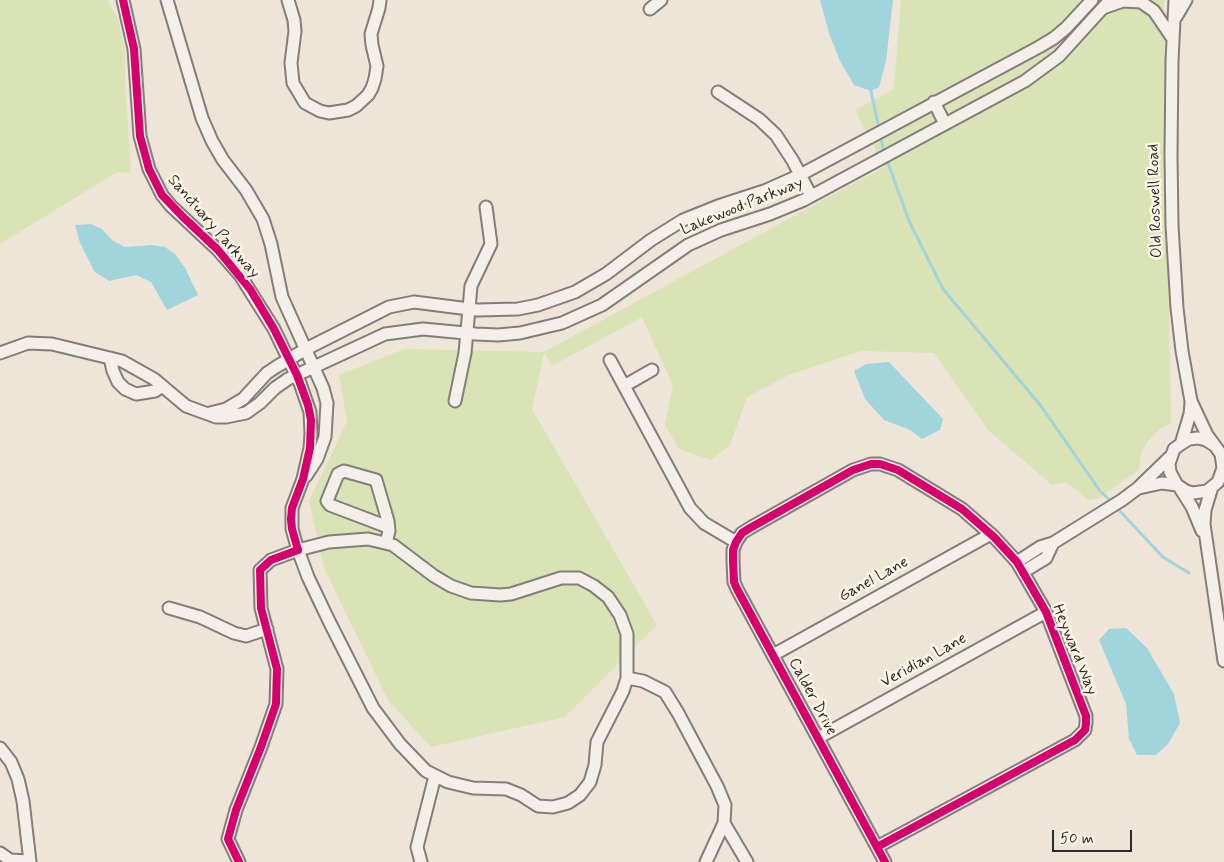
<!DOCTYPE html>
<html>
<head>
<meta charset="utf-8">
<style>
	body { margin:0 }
	#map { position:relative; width:1224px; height:862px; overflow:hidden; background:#eee4d8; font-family:Mynerve,sans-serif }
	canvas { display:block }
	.scale { position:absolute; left:1052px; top:830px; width:80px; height:22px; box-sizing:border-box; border:2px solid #2b2b2b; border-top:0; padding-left:6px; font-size:15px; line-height:18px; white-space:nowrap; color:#2b2b2b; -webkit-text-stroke:4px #fcf5e5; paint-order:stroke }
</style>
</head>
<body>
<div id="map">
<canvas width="1224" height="862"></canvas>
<div class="scale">50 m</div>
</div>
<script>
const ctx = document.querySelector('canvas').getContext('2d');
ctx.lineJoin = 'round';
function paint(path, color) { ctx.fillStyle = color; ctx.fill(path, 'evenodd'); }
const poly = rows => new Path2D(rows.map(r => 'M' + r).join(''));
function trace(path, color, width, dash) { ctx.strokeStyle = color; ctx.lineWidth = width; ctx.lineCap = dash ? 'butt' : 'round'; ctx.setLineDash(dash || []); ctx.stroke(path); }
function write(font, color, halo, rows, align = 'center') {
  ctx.font = font + ' Mynerve,sans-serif'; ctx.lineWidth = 5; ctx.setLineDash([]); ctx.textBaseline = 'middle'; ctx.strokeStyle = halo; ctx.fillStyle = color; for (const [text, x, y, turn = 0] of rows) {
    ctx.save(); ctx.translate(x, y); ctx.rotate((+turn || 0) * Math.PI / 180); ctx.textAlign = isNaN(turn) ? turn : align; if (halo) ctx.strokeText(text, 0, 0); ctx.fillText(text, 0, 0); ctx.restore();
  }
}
paint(poly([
	[0,0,108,0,118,19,125,52,125,82,131,173,117,172,0,244],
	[901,0,1164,0,1171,423,1159,430,1148,441,1141,454,1139,470,1099,498,1088,500,1066,482,1052,485,988,430,934,353,861,351,789,375,747,397,730,445,711,460,679,449,665,425,673,386,642,317,552,366,544,353,532,409,657,625,565,717,431,747,388,700,324,568,309,501,347,421,339,375,404,349,544,352,884,167,855,110,894,89]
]), '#dae3b6');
paint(poly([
	[820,0,893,0,886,61,879,87,871,91,854,85,840,61,830,36],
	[91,224,102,229,113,241,125,247,152,245,165,247,175,254,185,268,198,295,167,310,151,282,136,275,109,281,94,271,80,243,75,225],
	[889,362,943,419,940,430,922,439,910,430,884,420,865,399,854,371,866,364],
	[1126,628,1147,648,1174,694,1180,723,1168,744,1156,755,1137,755,1129,739,1126,704,1099,640,1109,629]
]), '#a1d5dc');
trace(poly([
	[871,91,879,129],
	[880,136,885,154],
	[887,160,909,221,943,289,1041,406,1100,491,1112,502],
	[1116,507,1163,557,1189,573]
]), '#a1d5dc', 3);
const minor = poly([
	[123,0,134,49,140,136,149,169,162,195,171,206,218,250,240,275,274,329,300,383,310,412,311,434,310,448,303,479,292,508,292,529,298,550,308,577,329,621,373,708,400,744,426,771,448,782,473,788,506,789,521,795,538,806,553,807,568,803,580,795,590,782,595,765,597,742,623,691,627,678,627,634,620,615,608,597,594,586,579,578,561,578,511,594,500,595,471,593,451,586,434,576,393,545,368,539,329,542,298,550,271,560,260,570,261,608,277,669,276,704,261,747,236,810,228,839,239,862],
	[167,0,202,118,212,141,223,160,246,190,263,219,271,244,282,297,323,388,327,403,325,437,317,459,306,476],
	[288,0,294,20,295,31,291,63,293,83,305,103,320,111,329,113,348,110,356,106,368,95,372,88,375,79,377,66,372,45,371,34,379,8,380,0],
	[1175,0,1172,61,1171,155,1172,225,1177,308,1182,351,1191,401,1207,435,1221,454,1223,468,1218,482,1207,491,1193,493,1186,491,1177,485,1170,472,1169,464,1174,449,1181,444,1189,439,1198,438,1206,440,1214,445],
	[1103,8,1123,1,1141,2,1154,11,1173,39],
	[650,9,661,0],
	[1176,17,1186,0],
	[718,92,759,119,776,135,793,161,811,196],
	[934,102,945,124],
	[0,353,28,343,52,344,122,361,154,379,186,406,216,417,226,417,246,413,260,403,275,388,288,379,385,334,423,329,476,334,498,335,520,333,562,323,602,305,688,245,721,230,770,214,804,200,1025,81,1059,56,1110,0],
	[110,358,113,371,118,382,125,389,136,394,155,391,161,387],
	[610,360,690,508,704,523,736,542],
	[624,386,652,370],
	[455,401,465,353,471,286,491,244,486,207],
	[210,413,226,409,243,399,267,373,276,367,306,349,389,307,414,302,477,310,518,309,538,305,575,292,606,274,651,240,683,220,718,206,764,191,800,175,1039,47,1054,38,1066,28,1092,0],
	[1181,444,1190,414,1191,403],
	[1212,487,1205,510,1204,524,1224,661],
	[1139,488,1162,483,1177,485],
	[1180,488,1192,507,1202,531],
	[386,543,389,531,388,521,376,480,344,471,338,474,327,501,330,505,388,527],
	[1017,562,1040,547,1053,543,1122,500,1138,488,1170,457],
	[1023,572,1046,558,1053,543],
	[169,608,200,617,234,633,246,636,267,629],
	[773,655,991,534],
	[627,678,643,681,665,692,678,713,717,786,725,805,724,823,706,862],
	[818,738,1046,612],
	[0,748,11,762,18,779,23,801,30,862],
	[724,823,747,862],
	[877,847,1075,740,1085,730,1086,723,1086,716,1046,612,1017,562,994,537,962,509,898,470,880,464,871,464,853,470,750,528,742,533,736,542,733,550,733,561,734,582,737,589,885,862],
	[0,853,10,860,29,861],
	[421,862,417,847,435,776]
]);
trace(minor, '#837e79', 15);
trace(minor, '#f4f0e9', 11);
trace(poly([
	[123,0,134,49,140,136,149,169,162,195,182,216,218,250,250,289,274,329,297,375,308,405,311,420,310,448,303,479,292,508,291,519,292,529,298,550,271,560,260,570,261,608,277,669,276,704,261,747,236,810,228,839,239,862],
	[877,847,1075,740,1085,730,1086,723,1086,716,1046,612,1017,562,994,537,962,509,898,470,880,464,871,464,853,470,750,528,742,533,736,542,733,550,733,561,734,582,737,589,885,862]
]), '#d6006c', 8);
write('16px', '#2b2b2b', '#fcf5e5', [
	["Old Roswell Road",1156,201,-92],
	["Lakewood Parkway",742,207,-22],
	["Sanctuary Parkway",213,227,49],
	["Ganel Lane",874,580,-29],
	["Heyward Way",1074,650,68],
	["Veridian Lane",924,661,-29],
	["Calder Drive",812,697,62]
]);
</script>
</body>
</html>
